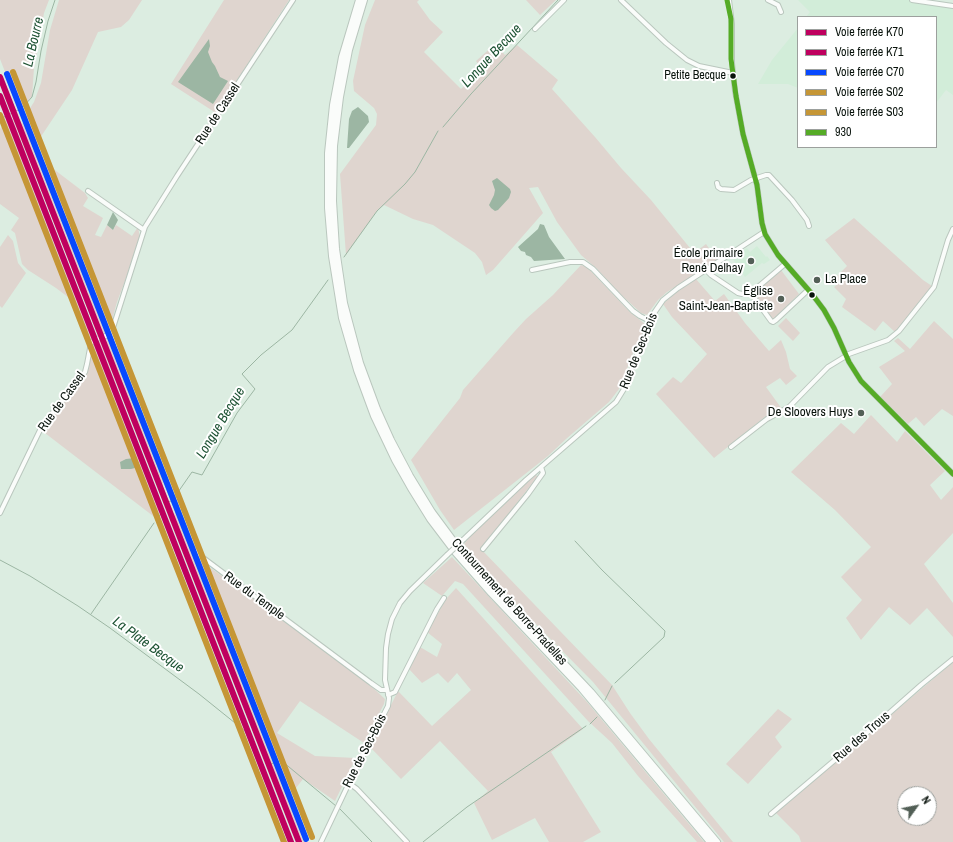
<!DOCTYPE html>
<html>
<head>
<meta charset="utf-8">
<style>
	body { margin:0 }
	#map { position:relative; width:953px; height:842px; overflow:hidden; background:#dcede1; font-family:"Archivo Narrow",sans-serif }
	canvas { display:block }
	.legend { position:absolute; left:797px; top:16px; width:140px; height:132px; box-sizing:border-box; background:#fff; border:1px solid #9ca09d; margin:0; padding:5px 7px; list-style:none; font-size:12px; color:#08120b }
	.legend li { display:flex; align-items:center; gap:8px; height:20px }
	.legend b { width:20px; border:1px solid #9ca09d }
	.north { position:absolute; left:897px; top:786px; width:40px; height:40px; box-sizing:border-box; background:#fff; border:1px solid #9ca09d; border-radius:50%; rotate:57deg; font-size:11px; font-weight:700; line-height:16px; text-align:center; color:#08120b }
	.north::after { content:''; display:block; margin:auto; width:14px; height:18px; background:#525f56; clip-path:polygon(50% 0,100% 100%,50% 72%,0 100%) }
</style>
</head>
<body>
<div id="map">
<canvas width="953" height="842"></canvas>
<ul class="legend">
<li><b style="height:5px;background:#bf005f"></b>Voie ferrée K70</li>
<li><b style="height:5px;background:#bf005f"></b>Voie ferrée K71</li>
<li><b style="height:5px;background:#0749ff"></b>Voie ferrée C70</li>
<li><b style="height:5px;background:#c59636"></b>Voie ferrée S02</li>
<li><b style="height:5px;background:#c59636"></b>Voie ferrée S03</li>
<li><b style="height:5px;background:#55ab26"></b>930</li>
</ul>
<div class="north">N</div>
</div>
<script>
const ctx = document.querySelector('canvas').getContext('2d');
ctx.lineJoin = 'round';
function paint(path, color) { ctx.fillStyle = color; ctx.fill(path, 'evenodd'); }
const poly = rows => new Path2D(rows.map(r => 'M' + r).join(''));
function trace(path, color, width, dash) { ctx.strokeStyle = color; ctx.lineWidth = width; ctx.lineCap = dash ? 'butt' : 'round'; ctx.setLineDash(dash || []); ctx.stroke(path); }
function write(font, color, halo, rows, align = 'center') {
  ctx.font = font + ' "Archivo Narrow",sans-serif'; ctx.lineWidth = 4; ctx.setLineDash([]); ctx.textBaseline = 'middle'; ctx.strokeStyle = halo; ctx.fillStyle = color; for (const [text, x, y, turn = 0] of rows) {
    ctx.save(); ctx.translate(x, y); ctx.rotate((+turn || 0) * Math.PI / 180); ctx.textAlign = isNaN(turn) ? turn : align; if (halo) ctx.strokeText(text, 0, 0); ctx.fillText(text, 0, 0); ctx.restore();
  }
}
paint(poly([
	[798,0,927,0,953,3,953,95,946,90,936,103,936,17,806,17,810,12],
	[798,28,798,88,788,84,758,84,772,60],
	[757,246,766,257,767,256,770,260,764,264,762,263,745,277,733,259,742,253,741,251,747,248,750,252]
]), '#d2edd9');
paint(poly([
	[0,0,49,0,44,13,34,68,32,97,20,110,0,59],
	[59,0,142,0,129,20,121,27,98,32,72,90,36,144,37,154,43,161,85,193,88,198,83,206,103,218,95,235,101,237,107,225,113,230,116,225,132,236,138,227,140,238,137,249,117,302,109,331,103,334,87,295,89,293,87,291,85,291,21,124,27,121,25,116,34,102,41,83,50,30],
	[224,0,289,0,216,113,171,84],
	[375,0,419,0,417,2,430,20,443,32,424,52,461,89,482,69,476,61,495,44,505,55,517,45,558,80,552,89,595,137,621,168,651,200,694,253,706,244,718,261,667,292,658,300,647,315,641,313,619,293,596,268,581,255,557,222,538,187,529,188,543,213,493,270,486,275,482,262,475,253,433,225,413,219,384,205,377,211,367,225,346,255,340,174,376,125,377,114,374,108,354,91,353,81,365,25],
	[526,0,556,0,540,15],
	[8,118,13,119,75,281,97,336,94,339,88,339,82,332,80,327,80,312,76,303,56,288,28,270,22,264,15,233,11,230,19,218,0,204,0,129],
	[854,218,923,280,932,286,931,290,895,332,883,321,875,331,842,307,846,299,834,287,839,283,836,277,847,266,825,240],
	[8,235,13,241,18,263,26,273,2,308,0,306,0,247],
	[581,265,587,267,630,312,645,324,642,335,636,346,619,389,609,402,566,439,548,456,454,530,440,510,411,460,460,398,463,390,514,332,526,319,553,295],
	[781,270,799,294,773,320,754,294,754,292],
	[696,279,715,301,724,294,745,323,769,351,781,340,786,352,790,369,797,376,786,385,780,378,766,387,782,409,765,417,714,458,656,394,673,377,681,383,707,354,672,317,663,304,675,293],
	[786,318,800,333,793,341,778,326],
	[934,321,953,339,953,416,942,409,924,426,916,417,908,424,880,397,892,384,879,367,905,351,894,341,898,338,910,349],
	[107,338,110,338,111,340,164,480,163,486,106,343],
	[100,341,159,500,159,514,157,519,41,430,87,371,94,345,96,342],
	[871,415,897,442,905,431,945,471,930,485,941,500,953,487,953,533,924,564,953,603,953,637,927,608,910,625,889,607,861,640,846,618,862,600,841,577,871,547,835,510,791,472,841,423,854,434],
	[535,475,538,476,481,549,612,685,630,713,649,739,733,842,724,842,593,682,503,591,464,544,472,534],
	[177,512,196,558,261,603,371,686,385,699,384,704,364,743,300,701,277,733,315,756,356,758,335,801,303,779,289,797,307,842,302,842,179,529,174,514],
	[452,557,587,702,704,842,697,842,638,776,612,743,588,721,463,584,455,581,442,596,423,583],
	[456,588,583,729,551,752,601,832,583,842,549,842,535,818,492,840,474,803,488,791,440,741,401,779,370,747,398,691,432,726,471,690,457,673,448,683,438,673,422,683,409,669,420,647,437,657,442,644,427,632,446,599],
	[953,662,953,842,801,842,799,836,776,813],
	[905,794,929,794,929,818,905,818],
	[778,709,792,719,775,737,782,747,748,784,726,764]
]), '#dfd5cf');
paint(poly([
	[209,39,210,46,208,52,212,62,215,66,220,77,228,81,213,104,178,82],
	[358,107,368,116,369,122,349,148,347,148,349,119,352,111],
	[497,178,510,189,511,192,509,198,498,210,495,211,491,208,489,205,494,195,495,190,492,181],
	[113,212,118,220,113,230,107,225],
	[540,224,544,225,549,237,565,259,534,261,531,257,526,255,525,252,521,251,518,247,538,229],
	[135,458,139,467,131,469,121,469,120,462,126,459]
]), '#9cb6a3');
trace(poly([
	[0,122,4,117,22,108,32,97,36,82,41,51,48,21,55,0],
	[443,127,471,94,558,0],
	[344,257,377,211,405,184,415,172,438,131],
	[175,499,176,495,192,472,202,475,237,413,255,389,242,374,261,355,292,330,328,280],
	[169,502,171,501],
	[157,520,161,513,159,506,161,505],
	[575,541,602,570,665,631,664,637,615,683],
	[0,560,30,576,78,606,110,628,199,694,245,731,260,765,263,766],
	[91,614,154,523],
	[605,700,612,686],
	[590,724,597,717],
	[271,764,278,761,283,762,336,806],
	[339,808,372,842],
	[423,842,467,807,586,726]
]), '#9cb6a3', 1);
const minor = poly([
	[621,0,666,43,687,60,699,66,733,73],
	[729,0,732,24,732,63,735,91,743,134,757,185,762,223,765,234,778,255,812,294,824,310,834,328,849,362,861,381,953,474],
	[768,0,778,5,781,12],
	[912,0,953,6],
	[535,29,564,0],
	[717,183,718,187,721,189,734,190,751,180,766,175,769,175,792,200,807,220,809,226],
	[88,191,144,230],
	[785,264,752,292,753,296,771,321,773,322,776,320,808,290],
	[532,270,570,262,583,262,593,269,633,311,640,316,650,321],
	[706,270,711,275,738,293,742,294,752,292],
	[111,334,122,368,190,542,194,550,202,557,371,683,381,690,386,690],
	[111,334,145,227,177,176,293,0],
	[846,355,888,340,899,331,934,287,948,240,953,229],
	[731,447,767,419,789,407,828,367,846,356],
	[0,513,42,426,85,372,87,364,91,343,97,339,111,334],
	[464,539,526,480,616,402,624,389,652,316,663,300,678,288,764,232],
	[483,549,528,494,543,473,541,467],
	[388,695,395,692,437,609,444,598],
	[349,783,357,789,407,842],
	[771,814,862,737,921,685,953,659],
	[321,842,349,783,388,706,389,698,385,680,386,648,388,634,392,619,400,603,410,591,447,555]
]);
const highway = poly([
	[359,0,342,57,333,105,328,153,328,208,332,256,342,318,357,370,374,416,395,460,412,490,430,519,455,552,491,593,581,688,710,842],
	[364,0,349,50,340,97,334,146,333,201,336,249,344,303,360,363,377,409,391,440,410,476,432,512,452,539,491,586,591,692,717,842]
]);
trace(minor, '#bac7be', 6);
trace(highway, '#bac7be', 8);
trace(minor, '#fafcfa', 4);
trace(highway, '#fafcfa', 6);
const minorBridge = poly([
	[447,555,464,539]
]);
trace(minorBridge, '#bac7be', 6, []);
trace(minorBridge, '#fafcfa', 4);
trace(poly([
	[727,0,731,19,731,59,736,96,743,134,757,185,762,223,765,234,778,255,812,294,824,310,834,328,849,362,861,381,953,474]
]), '#55ab26', 5);
trace(poly([
	[0,77,299,842]
]), '#bf005f', 6);
trace(poly([
	[0,96,291,842]
]), '#bf005f', 6);
trace(poly([
	[7,74,306,839]
]), '#0749ff', 6);
trace(poly([
	[0,115,284,842]
]), '#c59636', 6);
trace(poly([
	[13,72,312,837]
]), '#c59636', 6);
for (const [x, y, r, color] of [
	[733,76,3.5,"#08120b"],
	[751,261,4,"#525f56"],
	[817,280,4,"#525f56"],
	[812,295,3.5,"#08120b"],
	[781,299,4,"#525f56"],
	[861,413,4,"#525f56"]
]) { const dot = new Path2D(); dot.arc(x, y, r, 0, 2 * Math.PI); ctx.fillStyle = color; ctx.fill(dot); trace(dot, '#fff', 1.5); }
write('12px', '#08120b', '#fff', [
	["Petite Becque",726,76]
], 'right');
write('13px', '#08120b', '#fff', [
	["Rue de Cassel",218,114,-57],
	["Rue de Sec-Bois",639,351,-68],
	["Rue de Cassel",62,402,-54],
	["Rue du Temple",254,596,36],
	["Contournement de Borre-Pradelles",509,602,48],
	["Rue des Trous",862,737,-41],
	["Rue de Sec-Bois",365,751,-63]
]);
write('13px', '#08120b', '#fff', [
	["École primaire",743,254],
	["René Delhay",743,269],
	["La Place",825,280,"left"],
	["Église",773,292],
	["Saint-Jean-Baptiste",773,307],
	["De Sloovers Huys",853,413]
], 'right');
write('italic 14px', '#1e5334', '#fff', [
	["La Bourre",34,42,-77],
	["Longue Becque",492,56,-47],
	["Longue Becque",221,423,-59],
	["La Plate Becque",148,645,36]
]);
</script>
</body>
</html>
